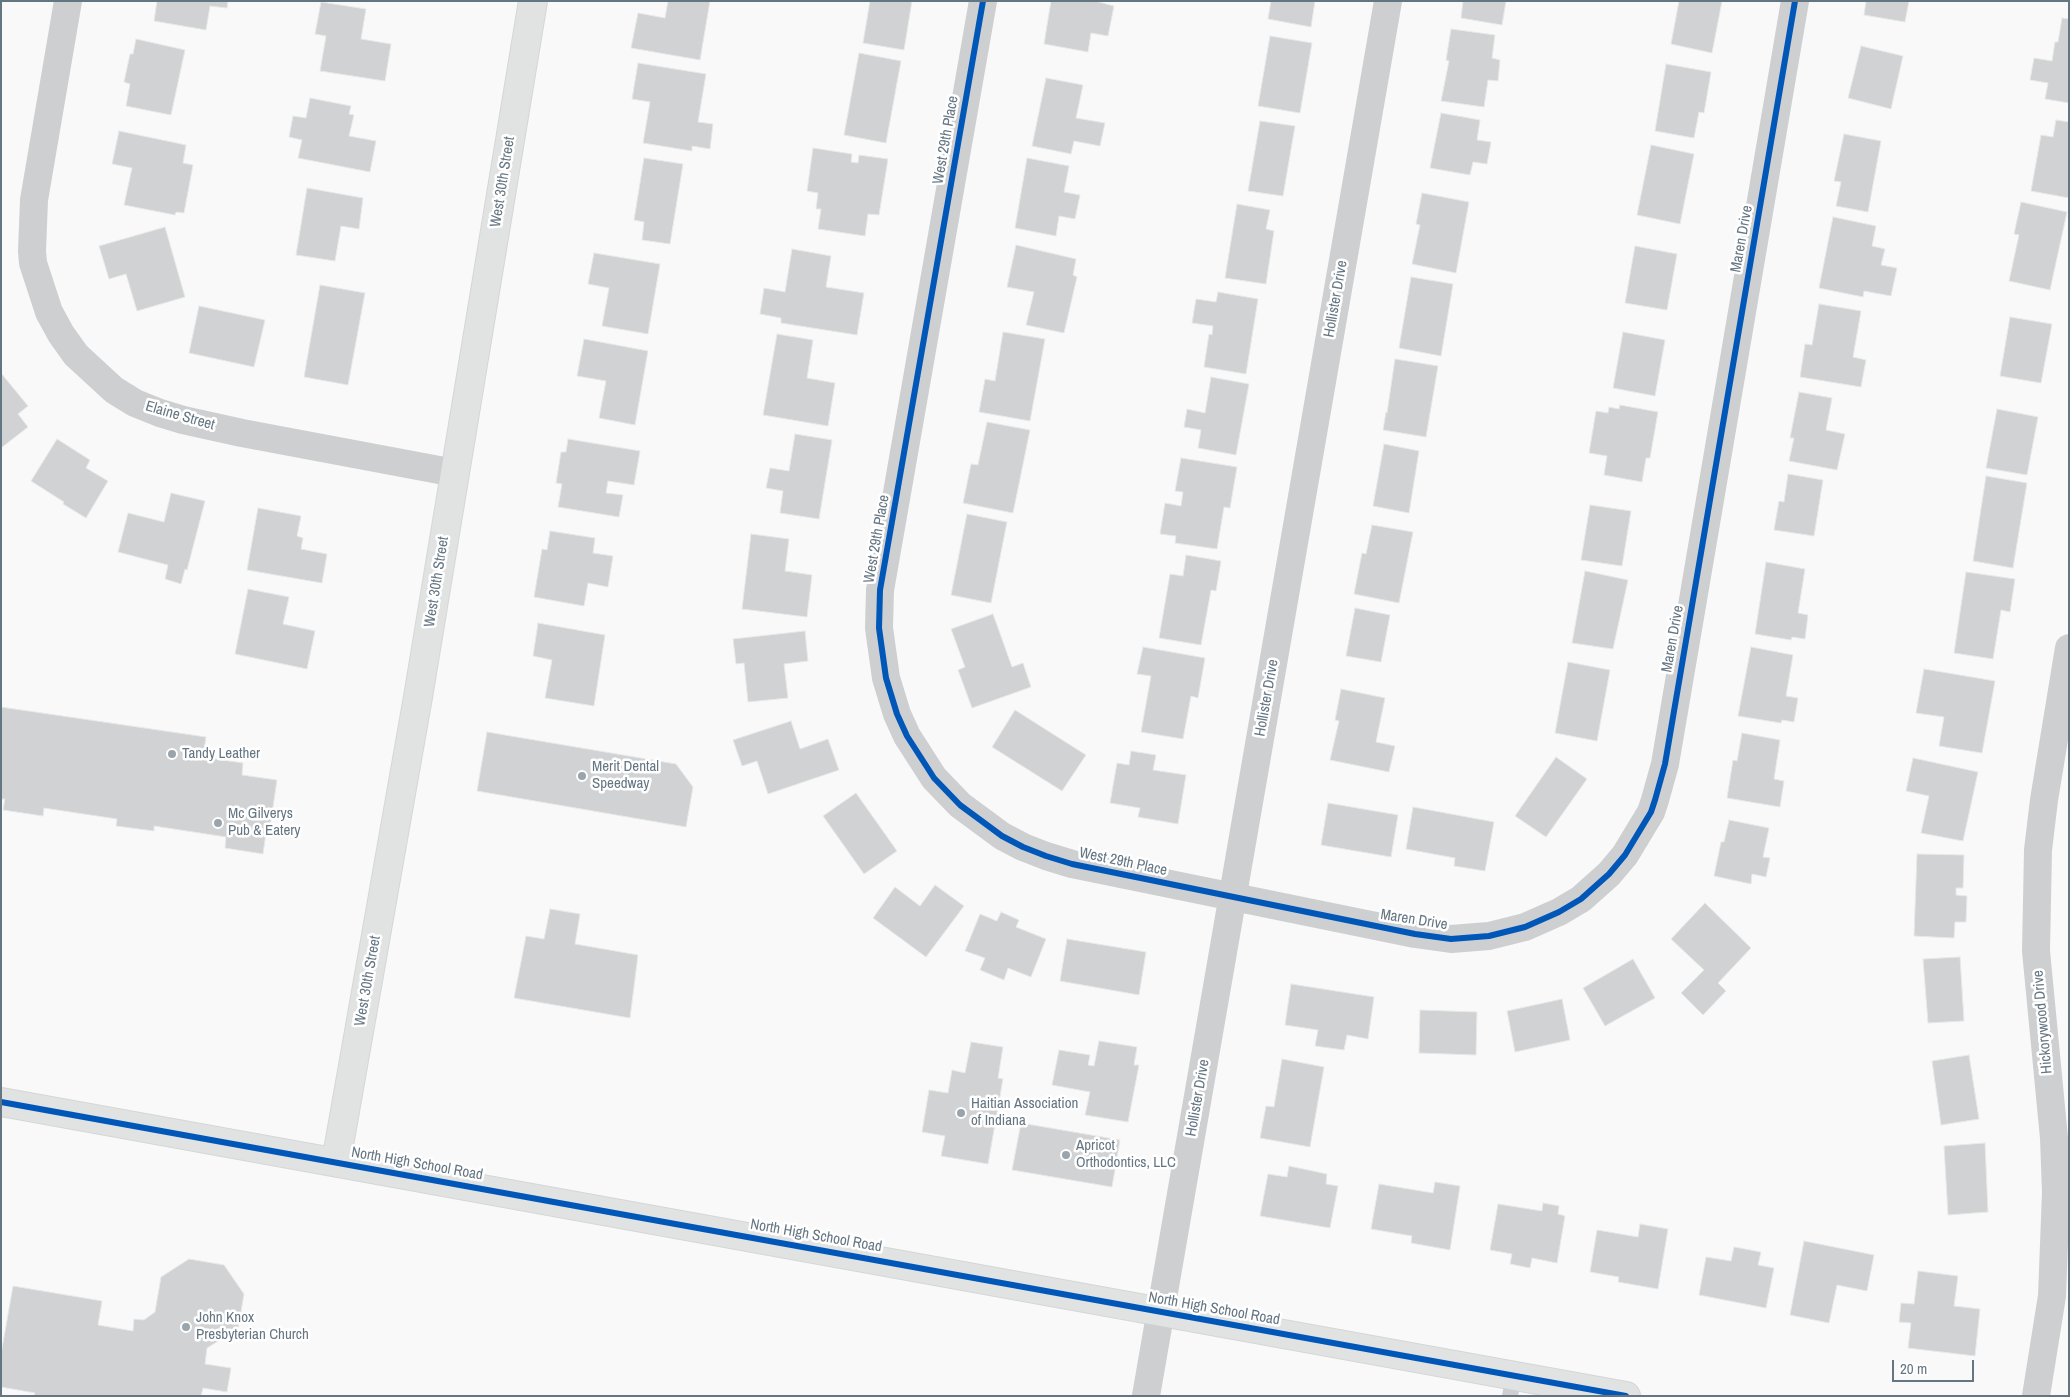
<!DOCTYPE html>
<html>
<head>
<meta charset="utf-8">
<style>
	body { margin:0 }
	#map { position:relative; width:2070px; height:1397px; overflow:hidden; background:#f9f9f9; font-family:"Archivo Narrow",sans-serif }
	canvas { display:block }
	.frame { position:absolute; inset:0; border:2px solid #657683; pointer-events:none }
	.scale { position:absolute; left:1892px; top:1360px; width:82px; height:22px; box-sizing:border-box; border:2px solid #657683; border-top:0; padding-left:6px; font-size:15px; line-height:18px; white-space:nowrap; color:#657683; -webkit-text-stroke:4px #fff; paint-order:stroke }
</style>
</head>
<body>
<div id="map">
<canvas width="2070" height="1397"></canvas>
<div class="frame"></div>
<div class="scale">20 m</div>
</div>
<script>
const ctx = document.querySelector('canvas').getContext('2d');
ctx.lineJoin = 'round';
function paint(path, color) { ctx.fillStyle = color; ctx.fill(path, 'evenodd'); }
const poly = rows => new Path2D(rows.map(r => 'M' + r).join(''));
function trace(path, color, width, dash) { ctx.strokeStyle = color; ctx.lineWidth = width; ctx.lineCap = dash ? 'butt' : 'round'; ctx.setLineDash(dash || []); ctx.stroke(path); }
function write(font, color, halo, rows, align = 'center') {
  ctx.font = font + ' "Archivo Narrow",sans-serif'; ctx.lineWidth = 5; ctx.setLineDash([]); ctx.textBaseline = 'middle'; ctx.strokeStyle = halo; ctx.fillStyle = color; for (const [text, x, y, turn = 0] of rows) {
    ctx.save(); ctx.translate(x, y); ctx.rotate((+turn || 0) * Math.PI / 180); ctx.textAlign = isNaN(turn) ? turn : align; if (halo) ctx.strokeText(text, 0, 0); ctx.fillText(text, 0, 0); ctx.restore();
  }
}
const building = poly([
	[157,1,228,1,227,8,210,6,206,30,154,21,157,1],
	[668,1,710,1,700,60,631,48,638,13,665,18,668,1],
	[870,1,912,1,904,50,863,43,870,1],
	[1051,1,1095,1,1114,6,1108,36,1091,33,1088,52,1044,44,1051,1],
	[1271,1,1315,1,1311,27,1268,19,1271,1],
	[1463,1,1506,1,1502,25,1461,18,1463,1],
	[1679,1,1722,1,1712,53,1671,44,1679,1],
	[1866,1,1909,1,1905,22,1864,15,1866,1],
	[321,2,366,9,361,39,391,44,385,81,320,71,326,36,315,34,321,2],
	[2062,18,2069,19,2069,103,2045,99,2048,83,2030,80,2034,58,2052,61,2055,42,2058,42,2062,18],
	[1451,29,1495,35,1492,58,1500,60,1498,81,1488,80,1484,107,1441,101,1449,61,1446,60,1451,29],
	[1270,36,1312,43,1300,113,1258,106,1270,36],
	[136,39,185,50,171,115,126,106,130,84,124,82,130,54,133,54,136,39],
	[1861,46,1903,56,1891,109,1848,98,1861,46],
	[859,53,901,61,886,143,844,135,859,53],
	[638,63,706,74,698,122,713,124,710,149,692,146,692,151,643,143,650,102,632,99,638,63],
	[1666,64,1711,72,1704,113,1699,112,1694,138,1655,131,1666,64],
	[1046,78,1083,85,1076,118,1105,123,1100,146,1074,141,1071,154,1032,146,1046,78],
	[310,98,351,106,349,114,354,115,349,136,376,141,370,172,298,158,302,140,289,137,293,116,306,118,310,98],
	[1441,113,1480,120,1477,140,1491,142,1487,164,1473,162,1470,175,1430,168,1441,113],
	[2056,120,2069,122,2069,198,2031,191,2041,135,2053,137,2056,120],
	[1260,121,1295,126,1283,196,1248,191,1260,121],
	[119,131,186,145,183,163,193,165,184,213,176,212,175,215,124,205,132,168,112,164,119,131],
	[1844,134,1881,141,1868,212,1836,206,1841,182,1834,181,1844,134],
	[1651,145,1694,154,1680,224,1637,215,1651,145],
	[813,148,852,154,851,162,858,163,859,155,888,159,879,215,868,214,865,236,818,229,821,209,816,209,818,193,807,191,813,148],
	[644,158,683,164,670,244,642,240,644,222,634,220,644,158],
	[1027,158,1069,166,1064,192,1080,195,1075,219,1059,216,1056,236,1015,228,1027,158],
	[307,188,363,198,359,229,341,226,335,261,296,255,307,188],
	[1422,193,1469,202,1456,273,1412,264,1420,225,1416,224,1422,193],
	[2021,202,2067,212,2050,290,2009,281,2019,235,2014,234,2021,202],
	[1237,204,1270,210,1266,229,1274,231,1266,284,1225,278,1237,204],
	[1833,217,1876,226,1872,246,1885,249,1881,265,1897,268,1891,296,1864,291,1863,297,1819,288,1833,217],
	[165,227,185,297,137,311,126,274,109,279,99,246,165,227],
	[1016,245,1076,259,1073,275,1077,277,1064,333,1026,325,1034,292,1007,287,1016,245],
	[1635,246,1677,254,1667,310,1625,303,1635,246],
	[792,249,831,256,826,287,864,293,857,335,781,323,781,318,760,314,764,288,785,292,792,249],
	[594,253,660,264,648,334,602,326,609,288,588,284,594,253],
	[1411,277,1453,284,1441,356,1399,348,1411,277],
	[320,285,365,293,348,385,304,377,320,285],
	[1218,292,1258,299,1246,374,1204,367,1209,334,1212,335,1213,326,1192,323,1196,299,1216,302,1218,292],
	[1819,304,1861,311,1853,357,1866,360,1861,387,1800,377,1805,344,1812,345,1819,304],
	[199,306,265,320,254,367,189,353,199,306],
	[2010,317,2052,324,2041,383,2000,376,2010,317],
	[1003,332,1045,339,1030,421,979,412,985,379,995,381,1003,332],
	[1623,332,1665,340,1655,396,1613,388,1623,332],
	[777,334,813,340,807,378,835,383,828,426,763,415,777,334],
	[584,339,648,351,635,425,599,418,606,381,577,376,584,339],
	[1395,359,1438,366,1426,437,1383,430,1386,412,1387,413,1395,359],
	[1,373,28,406,18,414,28,427,1,448,1,373],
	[1211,377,1249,384,1236,455,1198,448,1201,430,1184,427,1187,409,1205,413,1211,377],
	[1799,392,1832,398,1826,430,1845,434,1837,470,1789,461,1794,438,1790,438,1799,392],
	[1620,405,1658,412,1650,458,1646,458,1642,482,1604,475,1607,456,1589,453,1596,411,1608,413,1609,407,1619,409,1620,405],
	[1997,409,2038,417,2027,475,1986,468,1997,409],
	[987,422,1030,430,1013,513,963,503,971,464,978,465,987,422],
	[795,434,832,440,819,519,780,513,783,491,766,488,770,468,789,471,795,434],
	[57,439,90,460,86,468,108,481,86,518,63,504,64,502,31,481,57,439],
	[568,439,640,451,634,485,608,481,606,493,623,495,619,517,558,507,562,484,556,483,561,452,566,452,568,439],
	[1384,444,1419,451,1409,513,1373,506,1384,444],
	[1181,458,1237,467,1230,508,1224,507,1217,549,1175,543,1176,536,1160,534,1165,503,1181,506,1183,492,1175,491,1181,458],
	[1788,474,1823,480,1814,536,1774,530,1779,501,1784,502,1788,474],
	[1986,476,2027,483,2013,568,1973,561,1986,476],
	[171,493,205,501,187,570,185,569,181,584,165,579,168,565,118,552,128,513,164,522,171,493],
	[1590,505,1631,511,1622,566,1581,560,1590,505],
	[258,508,301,516,297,536,303,538,301,549,327,554,322,583,247,570,258,508],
	[967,514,1007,522,991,603,951,595,967,514],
	[1372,525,1413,532,1399,603,1354,594,1362,553,1366,554,1372,525],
	[550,531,595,538,593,553,613,556,608,587,588,583,584,606,534,597,542,549,547,550,550,531],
	[751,534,789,539,785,571,812,575,807,617,742,609,751,534],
	[1186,555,1221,561,1216,591,1211,590,1201,645,1159,638,1170,574,1183,576,1186,555],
	[1766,562,1805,569,1798,613,1808,615,1805,639,1792,637,1791,640,1755,634,1766,562],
	[1585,571,1628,580,1613,649,1572,643,1585,571],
	[1966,572,2015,579,2010,612,2001,610,1993,659,1954,653,1966,572],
	[248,589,289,597,283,624,315,631,307,669,235,654,248,589],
	[1355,608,1390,615,1381,662,1346,656,1355,608],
	[993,614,1012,667,1023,663,1031,687,972,708,958,670,965,667,951,629,993,614],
	[538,623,605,635,594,706,545,698,552,660,533,656,538,623],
	[805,631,808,661,784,664,788,698,748,702,744,663,736,664,733,639,805,631],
	[1143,647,1205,658,1198,698,1191,696,1183,739,1141,732,1151,676,1137,674,1143,647],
	[1751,647,1793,655,1786,696,1798,698,1794,722,1782,720,1781,723,1738,716,1751,647],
	[1568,662,1610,670,1597,741,1555,733,1568,662],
	[1924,669,1995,681,1982,753,1939,746,1944,717,1916,713,1924,669],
	[1341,689,1385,698,1376,742,1395,746,1389,772,1330,760,1339,721,1335,720,1341,689],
	[1,707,206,737,203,757,243,763,242,775,277,780,269,834,266,833,263,854,225,848,226,837,154,826,154,831,116,826,117,819,44,808,43,816,3,810,5,799,1,799,1,707],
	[1015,710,1086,755,1062,791,992,747,1015,710],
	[791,721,800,749,828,739,839,770,768,794,757,761,742,766,733,740,791,721],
	[487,732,676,764,693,787,686,827,477,791,487,732],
	[1742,733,1780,740,1774,779,1784,781,1780,807,1727,798,1733,760,1737,761,1742,733],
	[1131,751,1156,755,1153,770,1186,775,1178,824,1138,817,1140,808,1110,803,1117,763,1129,765,1131,751],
	[1556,757,1587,779,1546,837,1515,816,1556,757],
	[1913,758,1978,772,1963,841,1921,833,1929,796,1906,791,1913,758],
	[856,793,897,851,864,874,823,816,856,793],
	[1328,803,1398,815,1391,857,1321,845,1328,803],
	[1413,807,1494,822,1485,871,1454,866,1455,858,1406,849,1413,807],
	[1729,820,1769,828,1763,857,1770,858,1766,877,1752,874,1751,884,1714,876,1721,842,1724,842,1729,820],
	[1917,854,1964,855,1963,888,1956,888,1956,895,1967,896,1966,922,1955,922,1954,938,1914,936,1917,854],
	[935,885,964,906,926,957,873,918,895,887,920,906,935,885],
	[1705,903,1751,948,1718,983,1726,991,1703,1015,1681,993,1704,970,1671,939,1705,903],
	[550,909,580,914,575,944,638,955,630,1018,514,998,526,936,544,939,550,909],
	[1001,912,1019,920,1016,927,1046,939,1031,977,1008,968,1004,980,980,970,985,958,965,951,980,914,997,921,1001,912],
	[1067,939,1146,952,1139,995,1060,981,1067,939],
	[1960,957,1964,1021,1928,1023,1923,959,1960,957],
	[1633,959,1655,998,1605,1026,1583,988,1633,959],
	[1291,984,1374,997,1368,1039,1347,1035,1344,1050,1315,1046,1318,1030,1285,1025,1291,984],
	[1562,999,1570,1040,1515,1052,1507,1011,1562,999],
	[1420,1010,1477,1012,1476,1055,1419,1053,1420,1010],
	[1099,1041,1137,1047,1134,1065,1139,1065,1128,1122,1085,1115,1090,1092,1052,1085,1059,1050,1090,1055,1088,1065,1094,1066,1099,1041],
	[971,1042,1003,1047,998,1078,1003,1079,988,1164,941,1156,945,1136,922,1132,929,1090,948,1093,952,1070,965,1073,971,1042],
	[1969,1055,1979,1119,1941,1125,1932,1061,1969,1055],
	[1282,1059,1324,1067,1310,1147,1260,1138,1266,1106,1274,1107,1282,1059],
	[1021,1123,1120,1140,1112,1187,1012,1170,1021,1123],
	[1985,1143,1988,1212,1948,1215,1944,1146,1985,1143],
	[1289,1166,1327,1174,1326,1184,1338,1186,1330,1228,1260,1216,1268,1174,1287,1177,1289,1166],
	[1435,1182,1460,1186,1450,1250,1411,1243,1412,1236,1371,1229,1379,1184,1433,1193,1435,1182],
	[1543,1203,1559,1206,1558,1214,1565,1216,1557,1263,1532,1258,1530,1268,1510,1264,1512,1254,1490,1250,1498,1204,1542,1211,1543,1203],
	[1640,1224,1668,1229,1658,1289,1618,1282,1619,1277,1590,1272,1597,1230,1638,1237,1640,1224],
	[1804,1241,1874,1255,1867,1291,1837,1285,1829,1323,1790,1315,1804,1241],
	[1734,1247,1761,1252,1758,1265,1774,1268,1766,1308,1699,1295,1706,1257,1731,1261,1734,1247],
	[189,1259,224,1265,244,1294,238,1329,207,1348,205,1364,231,1368,227,1392,203,1388,201,1396,34,1396,35,1393,1,1387,1,1354,13,1286,102,1301,98,1325,133,1331,134,1319,144,1320,155,1312,161,1277,189,1259],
	[1918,1271,1958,1276,1954,1306,1980,1309,1975,1356,1908,1348,1911,1323,1899,1322,1901,1303,1914,1304,1918,1271]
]);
paint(building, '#d0d2d3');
trace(building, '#e8e8e8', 1);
const secondary = poly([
	[1,1102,1626,1396],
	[336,1162,418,697,533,1]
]);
trace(secondary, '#d5d6d7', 30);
trace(poly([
	[1510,1396,1514,1376]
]), '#cecfd0', 16);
trace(poly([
	[68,1,34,200,32,251,33,263,49,312,61,334,76,355,114,390,135,403,160,413,183,420,242,433,455,473],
	[983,1,880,590,879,628,886,678,897,714,907,736,934,778,960,805,1002,836,1023,847,1046,856,1072,864,1415,934,1451,939,1489,936,1525,927,1559,912,1581,899,1609,874,1625,855,1651,812,1655,800,1665,764,1795,1],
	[1146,1396,1388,1],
	[2036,1396,2052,1296,2056,1192,2054,1138,2036,951,2038,850,2044,800,2069,648]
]), '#cecfd0', 28);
trace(secondary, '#e1e2e2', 28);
trace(poly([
	[983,1,880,590,879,628,886,678,897,714,907,736,934,778,960,805,1002,836,1023,847,1046,856,1072,864,1415,934,1451,939,1489,936,1525,927,1559,912,1581,899,1609,874,1625,855,1651,812,1655,800,1665,764,1795,1],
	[1,1102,1626,1396]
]), '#0057b8', 6);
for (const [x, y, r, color] of [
	[172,754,5,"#99a4ac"],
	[582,776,5,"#99a4ac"],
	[218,823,5,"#99a4ac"],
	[961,1113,5,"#99a4ac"],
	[1066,1155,5,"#99a4ac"],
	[186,1327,5,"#99a4ac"]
]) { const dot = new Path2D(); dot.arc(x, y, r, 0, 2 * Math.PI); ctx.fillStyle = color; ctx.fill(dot); trace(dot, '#fff', 2); }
write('15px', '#657683', '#fff', [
	["West 29th Place",946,140,-80],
	["West 30th Street",503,182,-81],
	["Maren Drive",1742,239,-80],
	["Hollister Drive",1336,299,-80],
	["Elaine Street",180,416,16],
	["West 29th Place",877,539,-80],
	["West 30th Street",437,582,-81],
	["Maren Drive",1673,639,-80],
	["Hollister Drive",1267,698,-80],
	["West 29th Place",1123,862,12],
	["Maren Drive",1414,920,9],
	["West 30th Street",368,981,-80],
	["Hickorywood Drive",2043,1022,-95],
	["Hollister Drive",1198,1098,-80],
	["North High School Road",417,1164,10],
	["North High School Road",816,1236,10],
	["North High School Road",1214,1309,10]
]);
write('15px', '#657683', '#fff', [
	["Tandy Leather",182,754],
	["Merit Dental",592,767],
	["Speedway",592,784],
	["Mc Gilverys",228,814],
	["Pub & Eatery",228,831],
	["Haitian Association",971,1104],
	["of Indiana",971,1121],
	["Apricot",1076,1146],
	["Orthodontics, LLC",1076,1163],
	["John Knox",196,1318],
	["Presbyterian Church",196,1335]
], 'left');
</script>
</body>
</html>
